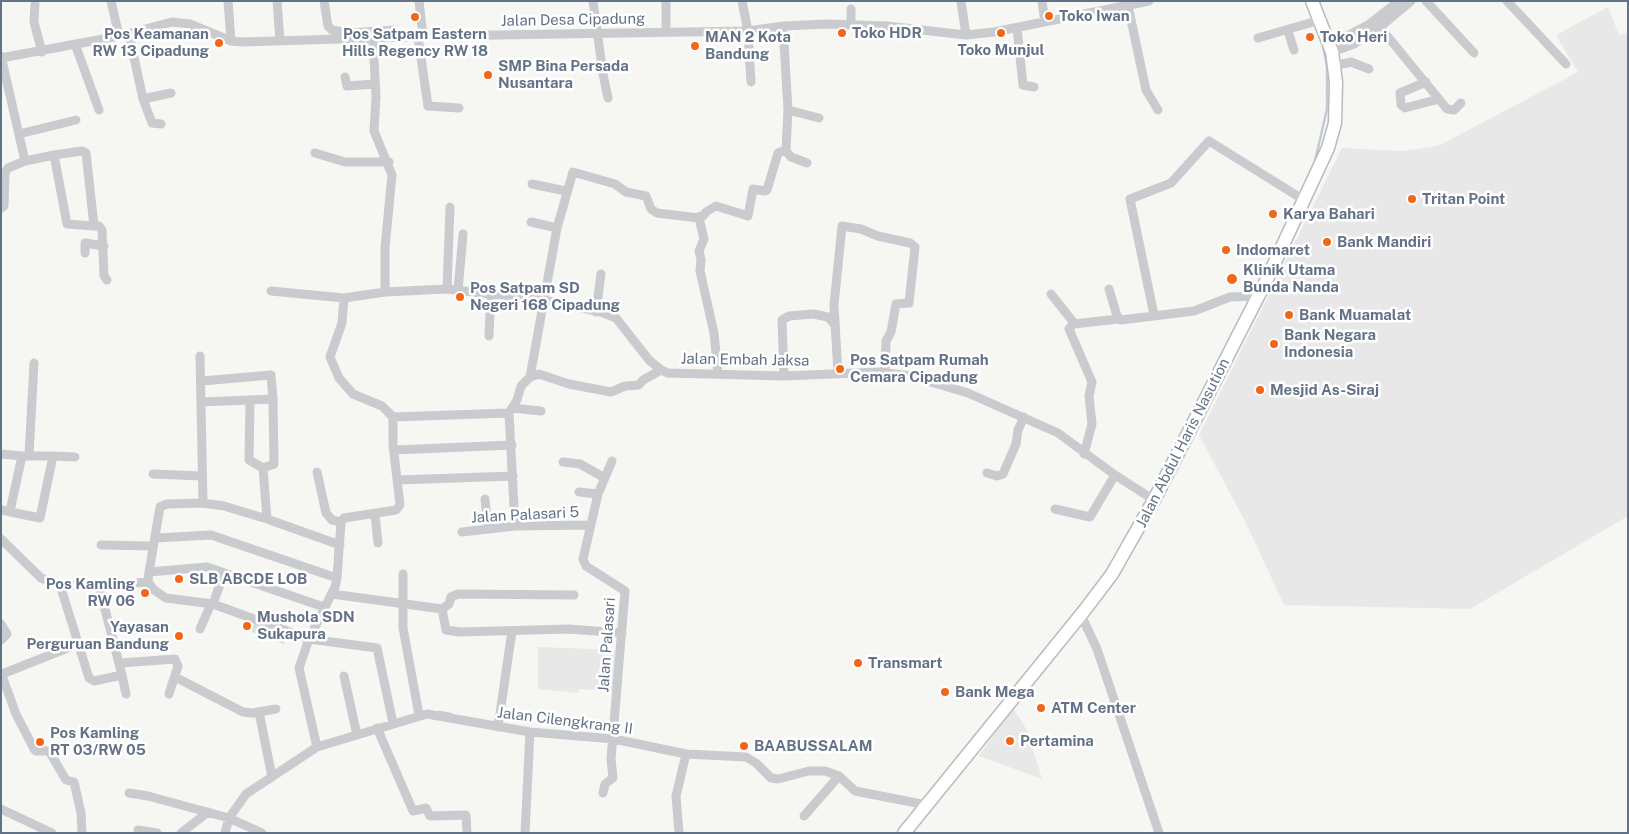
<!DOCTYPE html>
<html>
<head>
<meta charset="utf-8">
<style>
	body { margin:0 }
	#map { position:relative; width:1629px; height:834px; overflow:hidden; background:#f6f7f3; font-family:"Public Sans",sans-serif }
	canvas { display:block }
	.frame { position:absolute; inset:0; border:2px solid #637287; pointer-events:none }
</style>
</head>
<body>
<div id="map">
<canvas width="1629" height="834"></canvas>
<div class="frame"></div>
</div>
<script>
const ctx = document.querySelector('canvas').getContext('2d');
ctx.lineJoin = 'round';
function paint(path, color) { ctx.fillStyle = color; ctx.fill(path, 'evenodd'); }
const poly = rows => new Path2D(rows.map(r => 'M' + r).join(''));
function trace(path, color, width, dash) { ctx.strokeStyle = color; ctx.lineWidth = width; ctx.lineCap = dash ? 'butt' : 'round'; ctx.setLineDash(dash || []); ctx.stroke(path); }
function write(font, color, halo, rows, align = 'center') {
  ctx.font = font + ' "Public Sans",sans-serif'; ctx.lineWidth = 5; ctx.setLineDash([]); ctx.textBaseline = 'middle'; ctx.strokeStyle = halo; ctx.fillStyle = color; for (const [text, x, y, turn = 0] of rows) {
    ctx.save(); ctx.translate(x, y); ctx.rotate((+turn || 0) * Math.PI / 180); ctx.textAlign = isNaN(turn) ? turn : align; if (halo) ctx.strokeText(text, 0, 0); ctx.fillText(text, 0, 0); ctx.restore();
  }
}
paint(poly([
	[1608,7,1619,35,1628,32,1628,516,1470,609,1284,605,1246,523,1199,435,1342,148,1402,151,1438,146,1552,86,1578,72,1556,35],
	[538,647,618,650,614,691,579,689,578,693,538,689],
	[1013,708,1027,730,1042,779,979,756]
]), '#e7e8e7');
paint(poly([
	[254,623,287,634,284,644,252,632]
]), '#d7dfd4');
trace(poly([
	[1323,46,1327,66,1327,82],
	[1327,108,1327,83],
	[1315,161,1327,109],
	[439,712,451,714]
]), '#c2cbd2', 2.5);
const highway = poly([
	[904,833,1084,611,1112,574,1154,500,1268,277,1328,148,1335,123,1336,82,1332,52,1312,1]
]);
trace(highway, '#b8bbbf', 15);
trace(poly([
	[111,1,119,36],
	[228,1,231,41],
	[277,1,280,41],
	[324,1,328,26,332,30,348,33,394,30],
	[419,1,423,36],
	[593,1,603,74,608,98],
	[666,1,666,32],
	[742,1,748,31,751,82],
	[961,1,966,35],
	[1042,1,1045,22],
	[1426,1,1474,53],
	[1507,1,1566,64],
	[35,4,34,22,42,52],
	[1128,6,1146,90,1158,110],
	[1375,21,1447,109,1454,110,1461,103],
	[851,25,851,9],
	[783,26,788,110,786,151,791,157,807,163],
	[1017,28,1023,85,1034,87],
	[1288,31,1294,50],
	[129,34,143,99,171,93],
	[418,37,428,106,459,108],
	[1258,38,1320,20],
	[373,39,376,97,374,131,392,175,385,248,385,292],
	[1329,40,1349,35,1368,25,1399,1],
	[75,44,99,110],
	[1332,52,1354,44,1380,27,1411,1],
	[1,56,25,161,54,155,82,151,86,153,94,226,99,226,102,230,104,276,107,280],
	[1,58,119,36,172,22,190,24,231,41,242,42,436,36,748,31,783,26,827,24,887,26,966,35,994,32,1149,1],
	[1333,66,1351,62,1369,69],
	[345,77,347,86,375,84],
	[1426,82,1400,93,1401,105,1405,108,1439,99],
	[143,99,152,123,161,124],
	[788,110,819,118],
	[19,134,76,120],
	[315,153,345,162,389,162],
	[54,155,67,224,94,226],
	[532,184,566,191],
	[1,208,4,206,5,173,8,168,25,161],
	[698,217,703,216,706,212,716,206,748,216,753,189,765,191,767,190,778,153,786,150],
	[531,222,557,228],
	[85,253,85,243,104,246],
	[447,289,450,207],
	[1109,289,1117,316,1121,320,1194,311,1230,297,1258,296],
	[458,290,463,234],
	[271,291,344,298,385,292,447,289,543,300,601,312,616,318,649,360,661,370,668,373,784,376,878,372,910,376,968,393,1058,433,1115,475,1154,500],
	[1051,294,1074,323,1069,329,1092,382,1089,396,1092,424,1084,454],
	[596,312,601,274],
	[1154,315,1130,199,1171,183,1209,141,1304,200],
	[1074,324,1118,319],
	[489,336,491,293],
	[200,356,203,503],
	[838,374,834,305,842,226,861,229,878,236,910,243,915,247,909,303,896,304,891,332,886,341,885,372],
	[784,376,782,320,789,316,813,314,828,317,835,325],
	[530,377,557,228,573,172,615,184,626,192,646,196,651,209,657,213,699,218,704,239,699,251,701,260,700,271,714,333,718,374],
	[202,381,271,375,273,399],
	[250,400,249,460,263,468,267,519],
	[201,402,273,399,274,464,263,468],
	[512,408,541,411],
	[393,417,509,413],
	[394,450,512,445],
	[1,454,22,456],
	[29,455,34,363],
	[53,456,75,457],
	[563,462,580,464,603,477],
	[317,472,326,513,332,520,341,522],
	[987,473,997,476,1003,474,1016,444,1018,430,1024,417],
	[153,474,201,476],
	[398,480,513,476],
	[579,492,598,494],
	[485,499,488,528],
	[1055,509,1090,517,1115,475],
	[1,510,40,518,53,456,22,456,10,511],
	[375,514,378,543],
	[515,526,509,413,517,400,521,386,530,377,539,374,569,384,611,392,625,386,639,385,643,380,661,370],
	[462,532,515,526,589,525],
	[156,538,211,535,337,578],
	[1,539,41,578,60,585,99,586,148,582,149,572,207,567,324,607],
	[101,545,152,546],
	[149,572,160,507,167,504,203,503,224,506,267,519,340,545],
	[403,574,403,628,419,715],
	[148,582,154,590,166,598,213,604,309,639,377,648,393,723],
	[60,585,89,678,94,681,122,675,99,586],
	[332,594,442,609,446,630,460,632,569,629,622,633],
	[213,604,224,573],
	[442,609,449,604,451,597,458,594,574,595],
	[1081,615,1097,649,1159,833],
	[1,624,7,634,1,640],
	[200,629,211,604],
	[121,663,175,659,178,666,169,694],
	[1,673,16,714,34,749,36,751,49,751,66,780,74,782,81,813,82,833],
	[2,674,78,644],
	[122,675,126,694],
	[344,676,357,735],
	[175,677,243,712,252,713,276,709],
	[259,712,272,777],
	[498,727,512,631],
	[377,728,413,811,426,808,430,816,466,815,467,833],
	[317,747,299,668,309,639,335,587,337,578,341,522,344,518,396,510,400,505,393,445,393,417,382,406,353,394,339,378,330,357,342,323,344,298],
	[129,793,148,796,229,818,262,833],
	[603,793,605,784,613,778,611,759,625,591,586,566,583,559,598,494,612,461],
	[1,809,52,833],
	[804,816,839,776],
	[138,830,157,833],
	[181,833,208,812],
	[225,833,229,818,246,794,317,747,427,714,530,732,614,739,686,754,746,757,756,763,771,778,778,779,809,771,825,771,839,776,855,791,927,805],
	[525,833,530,732],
	[679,833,676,796,686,754]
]), '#c9cbcf', 9);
trace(highway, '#fff', 12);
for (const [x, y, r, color] of [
	[1049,16,5,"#f26618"],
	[415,17,5,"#f26618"],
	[842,33,5,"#f26618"],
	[1001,33,5,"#f26618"],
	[1310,37,5,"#f26618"],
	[219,43,5,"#f26618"],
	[695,46,5,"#f26618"],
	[488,75,5,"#f26618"],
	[1412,199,5,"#f26618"],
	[1273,214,5,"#f26618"],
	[1327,242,5,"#f26618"],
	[1226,250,5,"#f26618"],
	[1232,279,6,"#f26618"],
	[460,297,5,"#f26618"],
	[1289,315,5,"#f26618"],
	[1274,344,5,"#f26618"],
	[840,369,5,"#f26618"],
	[1260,390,5,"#f26618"],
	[179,579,5,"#f26618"],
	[145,593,5,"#f26618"],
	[247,626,5,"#f26618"],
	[179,636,5,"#f26618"],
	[858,663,5,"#f26618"],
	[945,692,5,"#f26618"],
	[1041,708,5,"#f26618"],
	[1010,741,5,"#f26618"],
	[40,742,5,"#f26618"],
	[744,746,5,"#f26618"]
]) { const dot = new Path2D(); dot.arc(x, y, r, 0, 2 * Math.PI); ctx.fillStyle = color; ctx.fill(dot); trace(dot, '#fff', 2); }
write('bold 15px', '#637287', '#fff', [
	["Toko Iwan",1059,16],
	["Toko HDR",852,33],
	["Pos Keamanan",209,34,"right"],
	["RW 13 Cipadung",209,51,"right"],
	["Pos Satpam Eastern",415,34,"center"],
	["Hills Regency RW 18",415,51,"center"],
	["MAN 2 Kota",705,37],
	["Bandung",705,54],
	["Toko Heri",1320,37],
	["Toko Munjul",1001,50,"center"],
	["SMP Bina Persada",498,66],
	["Nusantara",498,83],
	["Tritan Point",1422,199],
	["Karya Bahari",1283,214],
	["Bank Mandiri",1337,242],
	["Indomaret",1236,250],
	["Klinik Utama",1243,270],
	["Bunda Nanda",1243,287],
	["Pos Satpam SD",470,288],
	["Negeri 168 Cipadung",470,305],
	["Bank Muamalat",1299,315],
	["Bank Negara",1284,335],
	["Indonesia",1284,352],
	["Pos Satpam Rumah",850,360],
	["Cemara Cipadung",850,377],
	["Mesjid As-Siraj",1270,390],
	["SLB ABCDE LOB",189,579],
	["Pos Kamling",135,584,"right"],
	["RW 06",135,601,"right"],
	["Mushola SDN",257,617],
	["Sukapura",257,634],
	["Yayasan",169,627,"right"],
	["Perguruan Bandung",169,644,"right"],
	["Transmart",868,663],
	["Bank Mega",955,692],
	["ATM Center",1051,708],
	["Pos Kamling",50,733],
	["RT 03/RW 05",50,750],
	["Pertamina",1020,741],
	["BAABUSSALAM",754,746]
], 'left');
write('15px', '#637287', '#fff', [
	["Jalan Desa Cipadung",573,20,-1],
	["Jalan Embah Jaksa",745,360,1],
	["Jalan Abdul Haris Nasution",1183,443,-63],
	["Jalan Palasari 5",525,515,-3],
	["Jalan Palasari",607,645,-86],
	["Jalan Cilengkrang II",565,721,7]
]);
</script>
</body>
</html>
